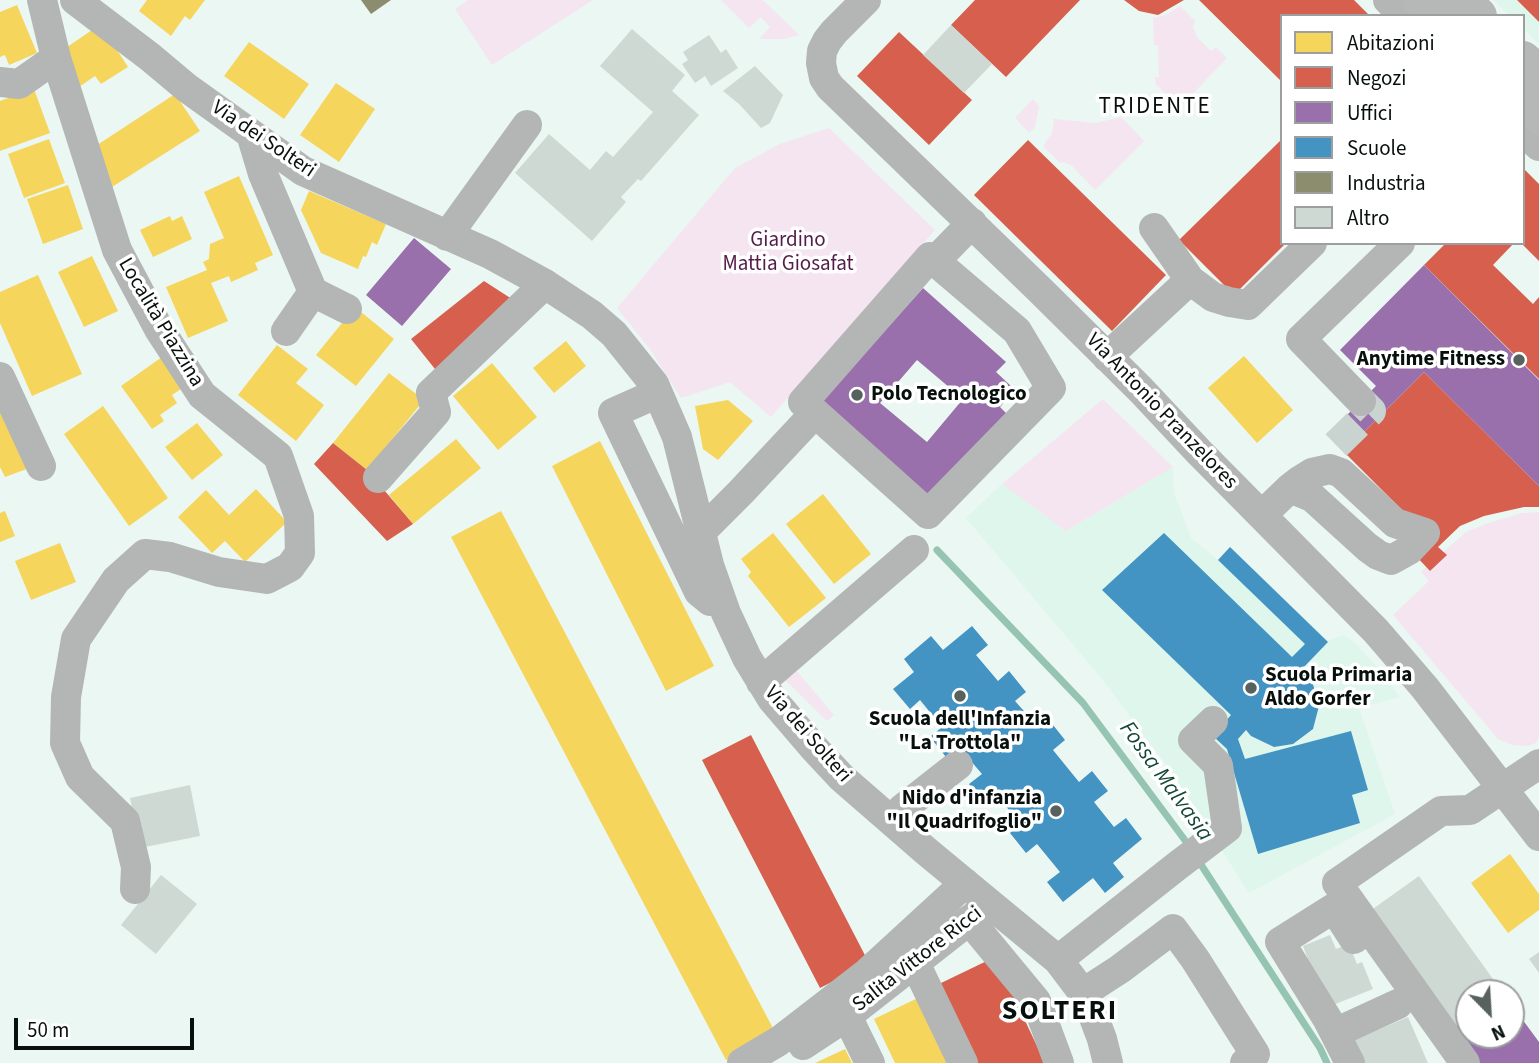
<!DOCTYPE html>
<html>
<head>
<meta charset="utf-8">
<style>
	body { margin:0 }
	#map { position:relative; width:1539px; height:1063px; overflow:hidden; background:#ebf7f2; font-family:"Source Sans 3",sans-serif }
	canvas { display:block }
	.legend { position:absolute; left:1280px; top:14px; width:245px; height:231px; box-sizing:border-box; background:#fff; border:2px solid #9c9f9e; margin:0; padding:9px 12px; list-style:none; font-size:21px; color:#08100d }
	.legend li { display:flex; align-items:center; gap:14px; height:35px }
	.legend b { width:35px; border:2px solid #9c9f9e }
	.north { position:absolute; left:1455px; top:979px; width:70px; height:70px; box-sizing:border-box; background:#fff; border:2px solid #9c9f9e; border-radius:50%; rotate:156deg; font-size:19px; font-weight:700; line-height:28px; text-align:center; color:#08100d }
	.north::after { content:''; display:block; margin:auto; width:24px; height:32px; background:#57615d; clip-path:polygon(50% 0,100% 100%,50% 72%,0 100%) }
	.scale { position:absolute; left:14px; top:1018px; width:180px; height:32px; box-sizing:border-box; border:4px solid #08100d; border-top:0; padding-left:9px; font-size:21px; line-height:24px; white-space:nowrap; color:#08100d; -webkit-text-stroke:5px #fff; paint-order:stroke }
</style>
</head>
<body>
<div id="map">
<canvas width="1539" height="1063"></canvas>
<ul class="legend">
<li><b style="height:19px;background:#f6d55c"></b>Abitazioni</li>
<li><b style="height:19px;background:#d6604d"></b>Negozi</li>
<li><b style="height:19px;background:#9970ab"></b>Uffici</li>
<li><b style="height:19px;background:#4393c3"></b>Scuole</li>
<li><b style="height:19px;background:#8c8c6e"></b>Industria</li>
<li><b style="height:19px;background:#ced9d4"></b>Altro</li>
</ul>
<div class="north">N</div>
<div class="scale">50 m</div>
</div>
<script>
const ctx = document.querySelector('canvas').getContext('2d');
ctx.lineJoin = 'round';
function paint(path, color) { ctx.fillStyle = color; ctx.fill(path, 'evenodd'); }
const poly = rows => new Path2D(rows.map(r => 'M' + r).join(''));
function trace(path, color, width, dash) { ctx.strokeStyle = color; ctx.lineWidth = width; ctx.lineCap = dash ? 'butt' : 'round'; ctx.setLineDash(dash || []); ctx.stroke(path); }
function write(font, color, halo, rows, align = 'center') {
  ctx.font = font + ' "Source Sans 3",sans-serif'; ctx.lineWidth = 7; ctx.setLineDash([]); ctx.textBaseline = 'middle'; ctx.strokeStyle = halo; ctx.fillStyle = color; for (const [text, x, y, turn = 0] of rows) {
    ctx.save(); ctx.translate(x, y); ctx.rotate((+turn || 0) * Math.PI / 180); ctx.textAlign = isNaN(turn) ? turn : align; if (halo) ctx.strokeText(text, 0, 0); ctx.fillText(text, 0, 0); ctx.restore();
  }
}
paint(poly([
	[1493,0,1539,0,1539,44,1523,29,1523,16,1510,16],
	[1173,467,1174,493,1191,538,1218,560,1230,547,1328,641,1344,635,1357,645,1385,676,1400,697,1359,708,1395,814,1249,893,1176,778,1102,679,966,518,1002,484,1066,531]
]), '#def6ec');
paint(poly([
	[468,0,593,0,492,65,455,9],
	[721,0,763,0,799,35,782,39,759,39,770,27,761,17,749,28],
	[1180,6,1195,21,1193,27,1197,37,1211,51,1216,47,1227,58,1182,105,1178,105,1156,85,1155,77,1159,77,1158,45,1154,45,1153,18,1166,15],
	[1033,99,1039,106,1035,127,1029,133,1015,118],
	[1121,117,1144,141,1095,190,1071,165,1064,162,1060,163,1043,146,1052,133,1054,119,1096,123],
	[829,128,935,230,771,417,730,382,681,398,650,349,617,308,735,168,780,144],
	[1103,399,1173,467,1066,531,1002,484],
	[1539,512,1539,738,1536,743,1527,746,1512,745,1498,739,1393,615,1429,581,1421,572,1466,532,1488,523,1522,513],
	[795,669,834,715,827,721,784,679]
]), '#f4e5f1');
paint(poly([
	[147,0,205,0,190,20,185,16,171,36,139,11],
	[17,5,37,53,9,65,5,55,0,57,0,12],
	[92,30,117,50,128,67,101,84,95,76,79,87,57,54],
	[249,42,309,84,284,119,224,76],
	[336,83,375,109,339,162,300,135],
	[34,89,50,133,0,151,0,101],
	[175,94,200,131,101,194,88,151],
	[49,139,65,183,24,198,8,154],
	[239,176,273,255,255,263,258,270,231,282,229,276,211,283,228,321,188,338,166,287,207,270,203,262,209,259,210,244,224,238,204,192],
	[68,185,83,229,43,244,27,199],
	[309,191,386,224,377,245,372,242,366,257,363,256,358,269,321,253,301,210],
	[170,216,172,221,182,216,192,239,153,257,140,230],
	[92,256,118,311,84,327,58,272],
	[38,275,82,374,32,396,0,323,0,292],
	[355,307,394,339,356,386,316,355],
	[566,341,586,366,554,393,533,368],
	[277,345,308,369,296,383,324,405,296,441,238,395],
	[1244,356,1293,410,1257,443,1208,388],
	[162,357,184,387,172,395,177,403,160,415,164,421,152,429,121,386],
	[492,363,537,417,498,450,453,396],
	[389,373,424,400,367,470,333,443],
	[0,395,32,467,5,477,0,467],
	[728,400,753,421,718,460,703,449,695,406],
	[103,406,168,498,129,526,64,434],
	[197,423,223,455,192,480,165,447],
	[456,439,481,468,413,524,389,495],
	[600,441,714,666,666,691,552,466],
	[256,489,287,522,245,562,225,541,212,553,178,517,206,490,229,515],
	[823,494,871,554,834,584,786,524],
	[5,511,15,536,0,542,0,513],
	[501,511,776,1034,726,1060,451,537],
	[773,533,826,598,789,627,748,576,751,572,741,559],
	[60,543,76,582,31,600,15,561],
	[1510,854,1539,894,1539,910,1508,933,1471,883],
	[920,997,952,1063,895,1063,874,1019],
	[845,1049,852,1063,815,1063]
]), '#f6d55c');
paint(poly([
	[975,0,1080,0,1006,77,951,25],
	[1124,0,1184,0,1158,15,1139,11],
	[1199,0,1354,0,1370,16,1282,16,1282,82],
	[1517,0,1539,0,1539,22],
	[899,32,972,100,929,145,857,76],
	[1282,139,1282,243,1286,243,1234,295,1179,240],
	[1028,140,1166,275,1112,331,974,195],
	[1523,168,1539,184,1539,261,1521,243,1523,243],
	[1446,243,1514,243,1493,265,1533,304,1539,297,1539,379,1424,265],
	[484,281,515,301,439,374,411,339],
	[1424,372,1539,486,1539,507,1524,507,1484,516,1460,526,1438,547,1447,555,1430,571,1414,554,1430,538,1344,452],
	[333,443,367,470,413,524,387,541,314,464],
	[751,735,869,963,820,988,702,760],
	[995,957,1045,1063,976,1063,939,984]
]), '#d6604d');
paint(poly([
	[414,238,451,269,402,326,366,295],
	[1424,265,1539,380,1539,486,1424,372,1344,452,1327,435,1376,386,1340,350],
	[923,288,1006,362,996,372,1011,386,1004,393,1009,397,1000,407,1009,416,932,502,821,402],
	[917,360,963,399,927,442,880,403],
	[1511,1004,1539,1042,1539,1063,1480,1063,1454,1028,1469,1017,1469,1035,1511,1035]
]), '#9970ab');
paint(poly([
	[1164,533,1292,657,1305,644,1218,560,1230,547,1328,642,1303,668,1311,677,1319,706,1313,729,1293,744,1274,747,1251,736,1246,730,1238,739,1245,759,1351,731,1368,790,1352,795,1360,823,1258,854,1227,749,1213,736,1231,715,1102,590],
	[972,626,988,645,976,655,998,681,1009,671,1026,692,1015,701,1039,728,1049,720,1065,740,1053,750,1079,782,1092,771,1108,791,1094,802,1114,827,1126,818,1142,839,1113,863,1124,877,1105,893,1093,878,1063,902,1047,882,1060,872,1037,844,1026,853,1010,833,1020,824,997,795,985,804,969,784,982,774,958,746,946,757,930,737,942,727,920,700,910,709,893,689,914,672,904,659,931,636,943,650]
]), '#4393c3');
paint(poly([
	[361,0,391,0,371,14]
]), '#8c8c6e');
trace(poly([
	[937,550,1083,703,1190,847],
	[1198,860,1320,1048,1327,1063]
]), '#96c4b2', 7);
paint(poly([
	[951,25,992,64,964,93,923,55],
	[632,29,685,75,672,91,699,115,641,181,638,179,621,197,626,202,592,241,515,173,549,134,590,170,606,151,613,157,653,112,600,66],
	[709,35,721,53,726,49,738,68,711,86,705,76,695,83,682,64,688,60,683,52],
	[755,66,783,95,770,123,761,128,739,104,723,91],
	[190,785,200,836,140,848,130,798],
	[161,875,197,904,156,954,121,925],
	[1419,876,1503,993,1469,993,1469,1017,1454,1028,1370,911],
	[1330,935,1336,949,1349,944,1357,964,1362,962,1373,989,1333,1005,1321,993,1303,946],
	[1539,952,1539,973,1529,959],
	[1408,1017,1428,1063,1364,1063,1354,1040]
]), '#ced9d4');
trace(poly([
	[1336,445,1371,411,1361,401]
]), '#c9d4d0', 30, [30, 15]);
trace(poly([
	[42,0,56,58,117,250,159,329,202,395,278,456,299,516,300,553,290,567,267,579,219,572,170,557,145,554,116,580,76,639,66,697,65,743,80,777,125,821,136,867,135,889],
	[75,0,150,57,187,88,303,171,490,254,545,284,592,315,614,334,654,384,677,437,709,565,726,613,747,658,772,699,814,748,842,778,926,851,1058,960,1083,993,1090,1007,1102,1039,1108,1063],
	[866,0,834,32,827,41,822,51,821,63,824,78,830,87,1040,290,1141,390,1199,452,1376,631,1425,688,1539,836],
	[1388,0,1404,16],
	[0,82,19,84,56,58],
	[1523,131,1539,146],
	[251,134,263,174,313,292,286,331],
	[1154,228,1190,280,1213,297,1229,302,1248,305,1312,243],
	[447,236,527,125],
	[930,257,1017,331,1051,388,928,514,803,402,930,257],
	[935,261,972,223],
	[313,292,347,309],
	[1107,357,1190,280],
	[0,377,41,466],
	[658,393,613,413,699,592,710,601],
	[1361,401,1301,339,1400,243],
	[378,478,436,412,431,393,545,284],
	[1262,515,1290,488,1299,481,1312,473,1330,469,1341,473,1395,523,1425,533,1409,550,1391,560,1378,555,1367,547,1312,497,1290,488],
	[700,533,741,492,815,413],
	[761,682,914,550],
	[902,809,958,765],
	[969,920,1036,1001,1059,1063],
	[1058,960,1177,866,1227,828,1218,765,1193,740,1213,721],
	[915,963,963,1063],
	[1083,993,1120,969,1173,929,1195,959,1255,1054,1245,1063],
	[847,1016,870,1063],
	[1335,1033,1398,1004],
	[803,1045,847,1016,990,904],
	[742,1063,779,1041,867,973,965,883],
	[1350,1063,1328,1020,1280,942,1334,908,1354,939],
	[1465,1063,1337,883,1441,811,1470,810,1539,764]
]), '#b4b6b6', 30);
trace(poly([
	[1422,0,1438,16],
	[1462,0,1478,16],
	[1523,60,1539,75],
	[1523,100,1539,115]
]), '#b5b8b7', 38);
for (const [x, y, r, color] of [
	[1519,360,7,"#57615d"],
	[857,395,7,"#57615d"],
	[1251,688,7,"#57615d"],
	[960,696,7,"#57615d"],
	[1056,811,7,"#57615d"]
]) { const dot = new Path2D(); dot.arc(x, y, r, 0, 2 * Math.PI); ctx.fillStyle = color; ctx.fill(dot); trace(dot, '#fff', 2.5); }
write('21px', '#08100d', '#fff', [
	["Via dei Solteri",263,140,34],
	["Località Piazzina",160,323,59],
	["Via Antonio Pranzelores",1161,412,46],
	["Via dei Solteri",807,735,49],
	["Salita Vittore Ricci",918,960,-38]
]);
write('21px', '#541d49', '#fff', [
	["Giardino",788,241],
	["Mattia Giosafat",788,265]
]);
write('bold 21px', '#08100d', '#fff', [
	["Anytime Fitness",1505,360],
	["Polo Tecnologico",871,395,"left"],
	["Scuola Primaria",1265,676,"left"],
	["Aldo Gorfer",1265,700,"left"],
	["Scuola dell'Infanzia",960,720,"center"],
	["\"La Trottola\"",960,744,"center"],
	["Nido d'infanzia",1042,799],
	["\"Il Quadrifoglio\"",1042,823]
], 'right');
ctx.letterSpacing = '2px';
write('23px', '#08100d', '#fff', [
	["TRIDENTE",1155,108]
]);
ctx.letterSpacing = '0px';
write('italic 23px', '#144737', '#fff', [
	["Fossa Malvasia",1165,782,54]
]);
ctx.letterSpacing = '2px';
write('bold 28px', '#08100d', '#fff', [
	["SOLTERI",1060,1013]
]);
ctx.letterSpacing = '0px';
</script>
</body>
</html>
